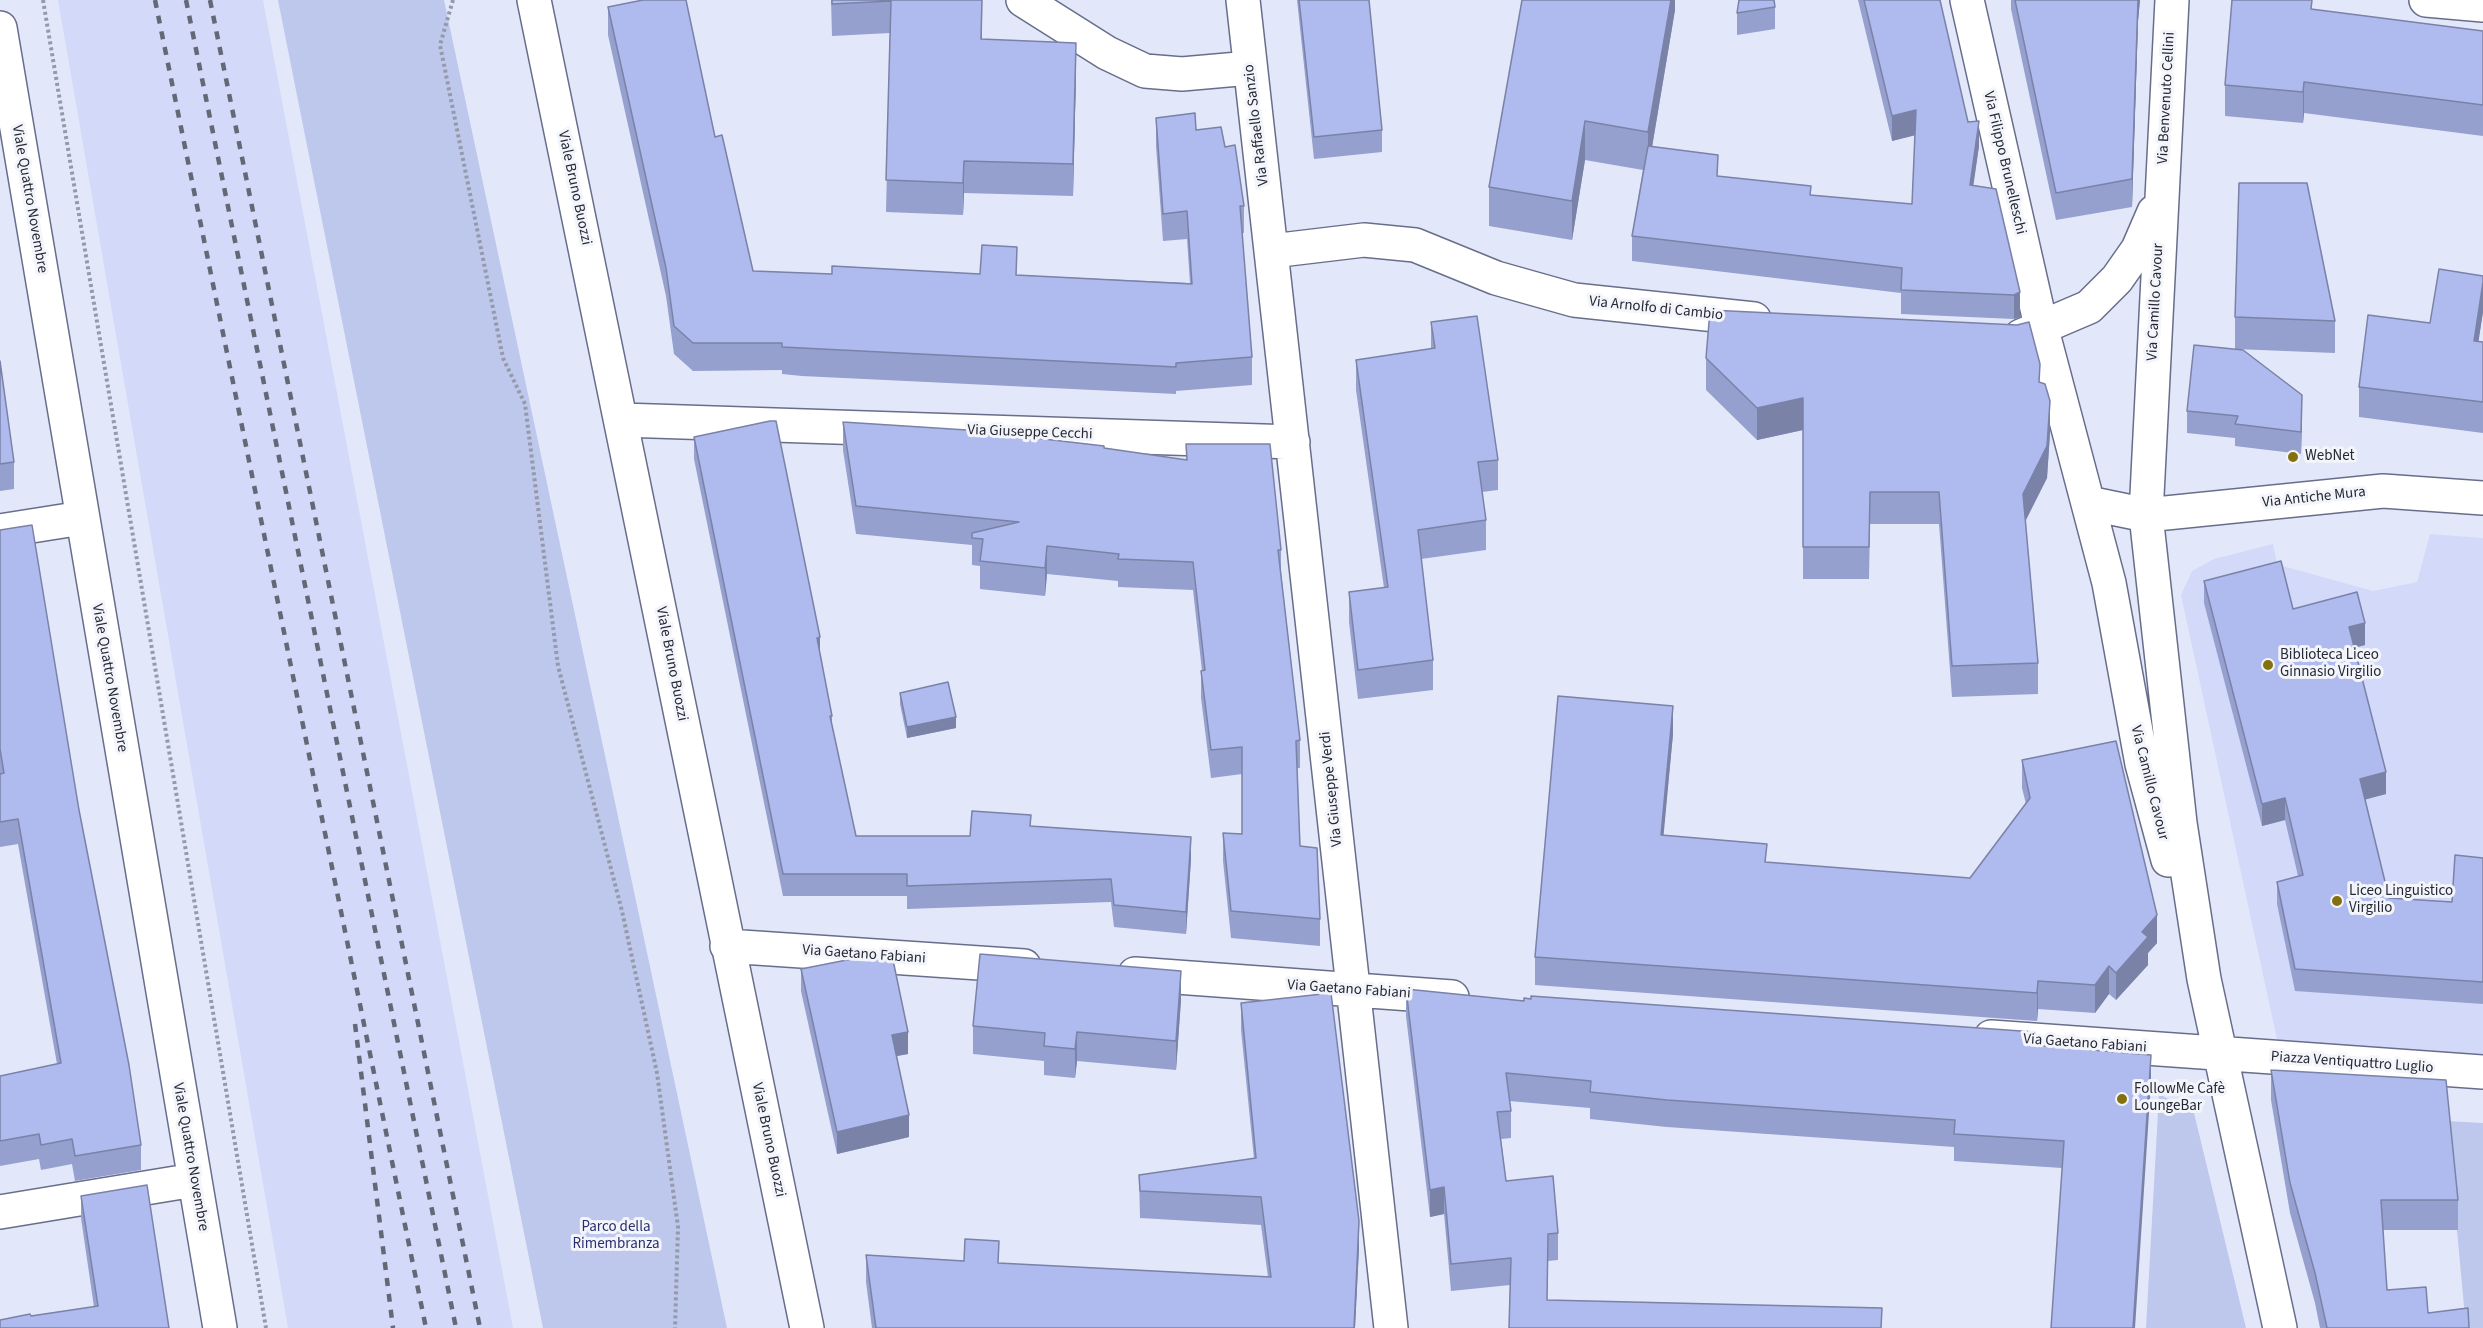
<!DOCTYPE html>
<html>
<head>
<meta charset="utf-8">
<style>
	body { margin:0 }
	canvas { display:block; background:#e2e7fa }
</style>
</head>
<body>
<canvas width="2483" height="1328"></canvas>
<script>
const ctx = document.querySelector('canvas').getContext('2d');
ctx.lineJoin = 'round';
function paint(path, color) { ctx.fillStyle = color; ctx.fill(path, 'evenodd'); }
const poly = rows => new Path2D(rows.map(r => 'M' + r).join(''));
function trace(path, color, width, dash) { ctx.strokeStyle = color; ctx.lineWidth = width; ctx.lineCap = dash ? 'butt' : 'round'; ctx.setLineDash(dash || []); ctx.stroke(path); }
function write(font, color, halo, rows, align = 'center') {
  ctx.font = font + ' "Source Sans 3",sans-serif'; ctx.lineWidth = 6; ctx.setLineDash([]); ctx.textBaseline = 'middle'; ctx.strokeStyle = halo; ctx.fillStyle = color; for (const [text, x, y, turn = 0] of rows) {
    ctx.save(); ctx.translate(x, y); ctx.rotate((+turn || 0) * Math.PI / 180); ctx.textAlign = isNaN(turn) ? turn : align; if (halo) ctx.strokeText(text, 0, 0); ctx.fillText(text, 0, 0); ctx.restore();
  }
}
paint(poly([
	[58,0,263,0,513,1328,288,1328],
	[2430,534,2483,538,2483,1054,2278,1044,2181,595,2192,571,2214,559,2273,544,2278,568,2279,565,2373,591,2417,582]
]), '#d3daf9');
paint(poly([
	[278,0,444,0,727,1328,543,1328],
	[2159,1094,2194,1113,2246,1328,2146,1328],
	[2447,1121,2483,1123,2483,1328,2466,1328]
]), '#bec7ec');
const minor = poly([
	[534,0,807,1328],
	[1023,0,1107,53,1145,71,1182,74,1250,68],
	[1243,0,1391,1328],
	[1967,0,2041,326,2109,583,2142,764,2168,860],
	[2172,0,2146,515,2180,823,2204,979,2280,1328],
	[2426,0,2483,5],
	[0,28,220,1328],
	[1272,251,1364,240,1415,245,1496,278,1574,300,1754,319],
	[2021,336,2089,307,2117,279,2138,249,2154,212],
	[622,420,1293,442],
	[2088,503,2146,515,2383,491,2483,498],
	[0,531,82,518],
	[727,946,1024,966],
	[1135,974,1452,997],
	[1991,1037,2483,1072],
	[0,1212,194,1180]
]);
trace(minor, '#686e8a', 36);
trace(poly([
	[43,0,266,1328],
	[453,0,440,45,503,358,525,404,558,666,622,911,657,1073,678,1227,675,1328]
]), '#959aaa', 4, [3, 3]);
trace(minor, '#fff', 33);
trace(poly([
	[155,0,426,1328],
	[186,0,456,1328],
	[210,0,480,1328],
	[355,1024,393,1328]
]), '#646876', 4.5, [8, 8]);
paint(poly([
	[831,0,982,0,982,40,1076,74,1073,196,964,193,963,215,886,212,890,33,832,36],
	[1297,0,1369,0,1382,130,1382,152,1314,159],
	[1675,0,1675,10,1652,147,1718,176,1811,195,1912,204,1915,135,1892,141,1858,0,1940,0,1968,122,1979,146,1973,185,1996,189,2020,317,2014,319,1901,314,1901,293,1632,261,1632,236,1643,170,1585,160,1572,240,1489,226,1489,187],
	[2011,0,2140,0,2138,21,2132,207,2056,220,2011,9],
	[608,7,715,137,753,271,832,274,1017,275,1190,283,1187,239,1163,241,1156,146,1156,118,1196,130,1244,206,1244,233,1242,233,1252,357,1252,385,1176,391,1176,394,802,376,782,374,782,370,693,371,674,354,666,296,608,35],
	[1775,7,1775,29,1737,35,1737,13],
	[2312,9,2483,31,2483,136,2304,113,2303,123,2225,116,2225,85],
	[2483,312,2478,341,2483,342,2483,433,2359,417,2359,387,2430,323],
	[2235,317,2335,321,2335,353,2235,349],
	[1431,322,1498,460,1498,490,1482,492,1486,520,1486,550,1421,559,1433,660,1433,690,1358,699,1349,622,1349,592,1384,588,1356,390,1356,360,1431,349],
	[1706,358,2040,382,2050,433,2047,478,2025,521,2038,663,2038,694,1952,697,1939,524,1870,524,1869,579,1803,579,1803,430,1757,440,1706,390],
	[0,361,14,462,14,489,0,491],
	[2187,411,2302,417,2301,454,2235,446,2235,438,2187,433],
	[843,422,1104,448,1186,460,1186,444,1281,550,1281,572,1300,740,1300,768,1297,768,1300,846,1320,919,1320,946,1231,938,1223,861,1223,833,1242,834,1242,774,1211,778,1201,698,1201,671,1202,671,1193,590,1118,587,1118,581,1047,574,1045,596,980,589,980,566,972,565,972,545,856,534,843,450],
	[694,437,820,656,832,716,832,726,856,836,970,836,1031,826,1191,859,1186,934,1114,927,1111,902,907,909,907,896,783,896,694,459],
	[0,530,79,810,141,1145,141,1170,75,1181,72,1164,41,1170,39,1159,0,1166,0,1076,57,1064,18,844,0,847],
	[2204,581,2293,609,2365,645,2354,648,2386,794,2365,799,2389,898,2452,902,2483,858,2483,1004,2295,991,2277,904,2277,882,2298,876,2285,820,2262,826,2204,603],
	[900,693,956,728,907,738,900,704],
	[1673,734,1663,835,1767,863,1970,878,2026,804,2022,788,2022,760,2157,943,2148,953,2148,965,2116,1000,2109,994,2095,1013,2038,1009,2037,1021,1535,985,1535,957],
	[801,969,908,1054,896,1056,909,1137,837,1154,801,991],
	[1406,989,1524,1001,2035,1045,2151,1082,2062,1168,1954,1161,1954,1147,1667,1127,1590,1119,1590,1108,1509,1101,1511,1111,1511,1138,1501,1139,1506,1181,1558,1233,1558,1260,1548,1261,1547,1300,1882,1328,1509,1328,1510,1285,1451,1291,1444,1214,1430,1217,1406,1016],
	[1181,1000,1176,1070,1077,1061,1075,1078,1044,1075,1044,1061,973,1054,973,1026],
	[1241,1003,1359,1248,1355,1328,872,1328,866,1282,866,1255,999,1263,1268,1277,1261,1225,1140,1218,1139,1175,1254,1159,1241,1030],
	[2271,1070,2458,1200,2458,1230,2383,1230,2387,1290,2428,1313,2469,1328,2320,1328,2315,1303,2290,1213,2271,1100],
	[81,1196,169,1328,31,1316,94,1307,81,1218]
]), '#96a0ce');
paint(poly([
	[982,0,982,21,981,71,981,39],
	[1671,0,1675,0,1675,10,1648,171,1648,132],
	[2138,0,2140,0,2138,21,2132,207,2132,179],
	[1076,43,1076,74,1073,196,1073,164],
	[2304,82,2304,113,2303,123,2303,92],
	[1916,110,1916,135,1892,141,1892,116],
	[1585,121,1585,160,1572,240,1572,201],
	[1979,121,1979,146,1970,209,1970,185],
	[964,161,964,193,963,215,963,183],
	[2483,282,2483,312,2474,371,2474,341],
	[2020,292,2020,317,2014,319,2014,295],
	[2302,395,2302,417,2301,454,2301,432],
	[1803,398,1803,430,1757,440,1757,408],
	[2050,401,2050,433,2047,478,2023,526,2023,494],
	[1047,546,1047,574,1045,596,1045,568],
	[2365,623,2365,645,2349,649,2349,627],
	[820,637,820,659,817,638],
	[1673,706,1673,734,1661,863,1661,835],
	[956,717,956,728,907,738,907,727],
	[2386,772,2386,794,2360,801,2360,779],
	[2285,798,2285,820,2262,826,2262,804],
	[1191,837,1191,859,1186,934,1186,912],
	[2157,915,2157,943,2148,953,2148,965,2116,1000,2116,973,2142,932],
	[2109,966,2109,994,2095,1013,2095,985],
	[1181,971,1181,1000,1176,1070,1176,1041],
	[2038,981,2038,1009,2037,1021,2037,993],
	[908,1032,908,1054,892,1057,892,1035],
	[1077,1032,1077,1061,1075,1078,1075,1049],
	[2151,1055,2151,1082,2135,1328,2133,1328],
	[909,1115,909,1137,837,1154,837,1132],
	[1444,1187,1444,1214,1430,1217,1430,1190],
	[1359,1221,1359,1248,1355,1328,1354,1328]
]), '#7a82a7');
const building = poly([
	[643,0,686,0,715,137,722,135,753,271,832,274,832,266,980,274,982,245,1017,247,1016,275,1192,284,1187,211,1163,214,1156,118,1195,113,1196,130,1221,127,1225,147,1235,145,1244,206,1240,206,1252,357,1176,363,1176,367,802,348,782,347,782,343,693,343,674,326,666,268,608,7,643,0],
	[832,0,982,0,981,39,1076,43,1073,164,964,161,963,183,886,180,891,1,832,4,832,0],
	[1299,0,1369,0,1382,130,1314,137,1299,0],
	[1522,0,1671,0,1648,132,1585,121,1572,201,1489,187,1522,0],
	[1739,0,1774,0,1775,7,1737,13,1739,0],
	[1864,0,1940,0,1968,122,1979,121,1970,185,1996,189,2020,292,2014,295,1901,290,1902,268,1632,236,1648,146,1718,155,1717,176,1811,186,1810,195,1912,204,1916,110,1892,116,1864,0],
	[2015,0,2138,0,2132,179,2056,193,2015,0],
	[2232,0,2312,0,2311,9,2483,31,2483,105,2304,82,2303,92,2225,85,2232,0],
	[2239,183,2307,183,2335,321,2235,317,2239,183],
	[2439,269,2483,276,2483,282,2474,341,2483,342,2483,402,2359,387,2368,315,2430,323,2439,269],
	[1710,310,2017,325,2029,322,2040,364,2039,382,2045,384,2050,401,2047,446,2023,494,2038,663,1952,666,1939,492,1870,492,1869,547,1803,547,1803,398,1757,408,1706,358,1710,310],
	[1477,316,1498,460,1478,462,1486,520,1418,530,1433,660,1358,670,1349,592,1388,587,1356,360,1435,348,1431,322,1477,316],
	[2194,345,2243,350,2302,395,2301,432,2235,424,2238,416,2187,411,2194,345],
	[0,361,14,462,0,464,0,361],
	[770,421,776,421,820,637,817,638,832,716,830,716,856,836,970,836,972,811,1031,815,1030,826,1191,837,1186,912,1114,905,1111,879,907,886,907,874,783,874,694,437,770,421],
	[843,422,967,430,1104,446,1104,448,1187,460,1186,444,1270,444,1281,550,1278,550,1300,740,1296,741,1300,846,1317,848,1320,919,1231,911,1223,833,1242,834,1242,747,1211,750,1201,671,1205,670,1193,562,1118,559,1119,554,1047,546,1045,568,980,561,983,539,972,538,972,533,1019,522,856,506,843,422],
	[32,525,79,810,129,1065,141,1145,75,1156,72,1139,41,1145,39,1134,0,1141,0,1076,61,1063,18,819,0,822,0,774,4,773,0,749,0,530,32,525],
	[2281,561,2293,609,2357,592,2365,623,2349,627,2386,772,2360,779,2389,898,2452,902,2455,855,2483,858,2483,982,2295,969,2277,882,2303,875,2285,798,2262,804,2204,581,2281,561],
	[948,682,956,717,907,727,900,693,948,682],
	[1558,696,1673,706,1661,835,1767,844,1765,862,1970,878,2030,798,2022,760,2116,741,2157,915,2142,932,2148,937,2116,973,2109,966,2095,985,2038,981,2037,993,1535,957,1558,696],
	[877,954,892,955,908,1032,892,1035,909,1115,837,1132,801,969,877,954],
	[980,954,1181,971,1176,1041,1077,1032,1075,1049,1044,1046,1045,1033,973,1026,980,954],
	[1406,989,1524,1001,1524,998,1531,999,1531,996,2035,1032,2034,1045,2151,1055,2133,1328,2051,1328,2064,1141,1954,1134,1955,1120,1667,1100,1590,1092,1591,1081,1506,1073,1511,1111,1497,1112,1506,1181,1553,1176,1558,1233,1548,1234,1547,1300,1882,1308,1881,1328,1509,1328,1511,1258,1451,1264,1444,1187,1430,1190,1406,989],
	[1331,993,1359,1221,1354,1328,876,1328,866,1255,964,1261,965,1239,999,1241,998,1263,1271,1277,1261,1197,1140,1191,1139,1175,1256,1158,1241,1003,1331,993],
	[2271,1070,2446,1080,2458,1200,2381,1200,2387,1290,2426,1287,2428,1313,2468,1308,2469,1328,2327,1328,2315,1273,2290,1183,2271,1070],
	[147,1185,169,1328,0,1328,0,1320,30,1314,31,1316,98,1306,81,1196,147,1185]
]);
paint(building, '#afbaef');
trace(building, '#7a82a7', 1.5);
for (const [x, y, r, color] of [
	[2293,457,6,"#85700f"],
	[2268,665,6,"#85700f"],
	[2337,901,6,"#85700f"],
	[2122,1099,6,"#85700f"]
]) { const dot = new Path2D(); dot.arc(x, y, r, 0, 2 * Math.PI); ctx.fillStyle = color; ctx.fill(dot); trace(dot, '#f3f5fb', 2); }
write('15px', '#262935', '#f3f5fb', [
	["Via Benvenuto Cellini",2167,98,-87],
	["Via Raffaello Sanzio",1257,125,-97],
	["Via Filippo Brunelleschi",2004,163,77],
	["Viale Bruno Buozzi",574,188,78],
	["Viale Quattro Novembre",29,199,80],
	["Via Camillo Cavour",2156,302,-87],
	["Via Arnolfo di Cambio",1656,309,6],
	["Via Giuseppe Cecchi",1030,433,2],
	["Via Antiche Mura",2314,498,-6],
	["Viale Bruno Buozzi",671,664,79],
	["Viale Quattro Novembre",109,678,80],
	["Via Camillo Cavour",2149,783,76],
	["Via Giuseppe Verdi",1332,789,-96],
	["Via Gaetano Fabiani",864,955,4],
	["Via Gaetano Fabiani",1349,990,4],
	["Via Gaetano Fabiani",2085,1044,4],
	["Piazza Ventiquattro Luglio",2352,1063,4],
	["Viale Bruno Buozzi",768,1140,78],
	["Viale Quattro Novembre",190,1157,80]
]);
write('15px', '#262935', '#f3f5fb', [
	["WebNet",2305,457],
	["Biblioteca Liceo",2280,656],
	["Ginnasio Virgilio",2280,673],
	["Liceo Linguistico",2349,892],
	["Virgilio",2349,909],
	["FollowMe Cafè",2134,1090],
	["LoungeBar",2134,1107]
], 'left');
write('15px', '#2a306d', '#f3f5fb', [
	["Parco della",616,1228],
	["Rimembranza",616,1245]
]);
</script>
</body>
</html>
